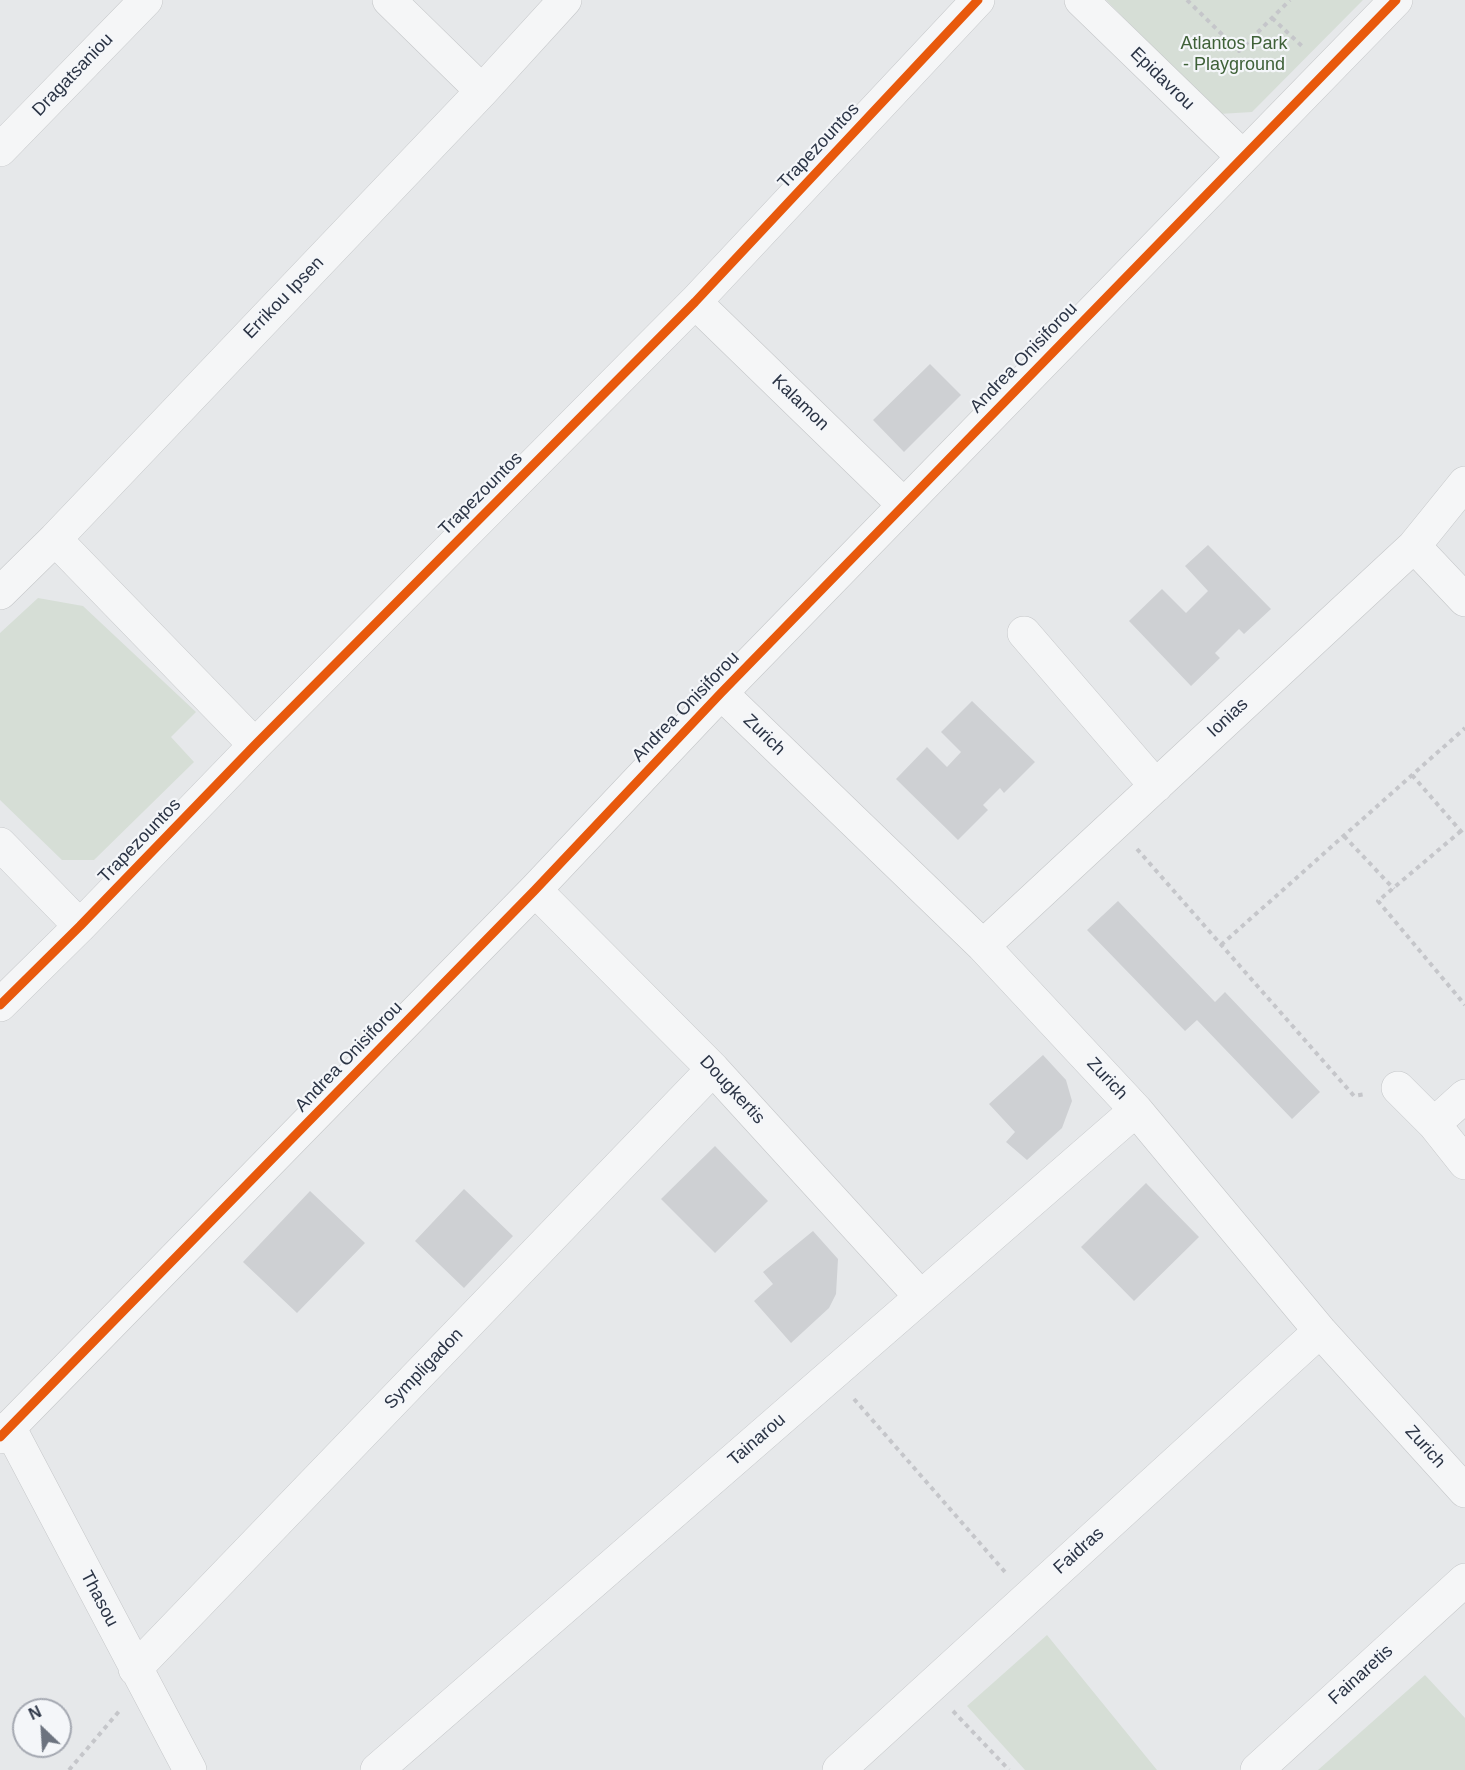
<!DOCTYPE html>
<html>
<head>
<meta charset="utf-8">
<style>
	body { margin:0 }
	#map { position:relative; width:1465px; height:1770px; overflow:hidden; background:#e6e8ea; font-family:Helvetica,sans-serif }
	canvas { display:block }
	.north { position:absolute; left:12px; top:1698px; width:60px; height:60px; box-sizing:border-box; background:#f4f6f9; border:2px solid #a4a8b1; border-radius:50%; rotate:335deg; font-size:16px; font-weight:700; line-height:24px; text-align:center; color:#2b3445 }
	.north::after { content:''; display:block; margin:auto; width:21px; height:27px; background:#6c737f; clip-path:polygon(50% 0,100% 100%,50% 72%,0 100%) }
</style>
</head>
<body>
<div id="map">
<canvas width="1465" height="1770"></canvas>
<div class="north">N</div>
</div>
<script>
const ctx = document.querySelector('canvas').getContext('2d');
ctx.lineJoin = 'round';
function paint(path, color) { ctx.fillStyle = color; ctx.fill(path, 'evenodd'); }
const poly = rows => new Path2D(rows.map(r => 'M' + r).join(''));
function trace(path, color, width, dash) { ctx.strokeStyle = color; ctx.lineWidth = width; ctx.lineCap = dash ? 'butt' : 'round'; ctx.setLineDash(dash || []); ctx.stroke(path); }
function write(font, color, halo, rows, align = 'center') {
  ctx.font = font + ' Helvetica,sans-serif'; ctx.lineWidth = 4.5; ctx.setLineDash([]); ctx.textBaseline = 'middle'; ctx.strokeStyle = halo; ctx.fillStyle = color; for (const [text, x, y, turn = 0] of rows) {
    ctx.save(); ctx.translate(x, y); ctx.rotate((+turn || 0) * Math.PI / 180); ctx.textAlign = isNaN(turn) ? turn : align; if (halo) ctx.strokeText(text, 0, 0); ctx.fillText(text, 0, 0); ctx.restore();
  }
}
paint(poly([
	[1106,0,1363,0,1252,112,1219,114],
	[38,598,83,606,196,712,171,737,194,762,94,860,62,860,0,800,0,633],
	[1047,1635,1157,1770,1025,1770,967,1706],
	[1425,1675,1465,1718,1465,1770,1318,1770]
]), '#d6ded6');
paint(poly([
	[930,364,961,395,904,452,873,420],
	[1208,545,1271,609,1244,634,1239,629,1215,653,1220,658,1191,686,1129,621,1162,589,1186,613,1208,591,1185,566],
	[972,701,1035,762,1004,793,1000,788,983,805,988,810,958,840,896,779,927,747,947,767,961,752,941,732],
	[1118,901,1215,1002,1225,992,1320,1092,1292,1119,1197,1020,1185,1031,1087,930],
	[1043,1055,1066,1080,1072,1101,1062,1128,1027,1160,1006,1142,1015,1132,989,1104],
	[715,1146,768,1201,715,1253,661,1199],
	[1146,1183,1199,1237,1134,1301,1081,1247],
	[464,1189,513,1236,464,1288,415,1241],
	[310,1191,365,1243,297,1313,243,1262],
	[813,1231,838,1259,836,1294,829,1308,791,1343,754,1301,773,1284,763,1272]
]), '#ced0d3');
const minor = poly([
	[389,0,482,91],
	[1081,0,1243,157],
	[0,150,146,0],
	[695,302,904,505],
	[55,539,255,745],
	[1414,546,1465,600],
	[0,593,55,539,482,91,565,0],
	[1024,633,1156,786],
	[721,693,983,946,1136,1110,1320,1331,1465,1491],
	[0,844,80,926],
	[535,890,713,1069,921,1297],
	[983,946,1414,546,1465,483],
	[0,1005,80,926,255,745,695,302,978,0],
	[1398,1088,1434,1124,1465,1163],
	[1434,1124,1465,1096],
	[9,1427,190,1770],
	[0,1437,535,890,721,693,1396,0],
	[135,1669,713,1069],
	[377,1770,1136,1110],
	[839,1770,1320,1331],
	[1257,1770,1465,1580]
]);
trace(minor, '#c4c6c8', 34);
trace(poly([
	[1187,0,1239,51,1290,0],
	[1272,18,1303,47],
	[1412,775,1465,836],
	[1461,831,1378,901,1465,1005],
	[1344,836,1394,889],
	[1137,849,1354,1096,1366,1094],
	[1221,945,1465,728],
	[854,1399,1005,1572],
	[953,1711,1009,1770],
	[69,1770,121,1709]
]), '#c5c6ca', 4, [4.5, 4.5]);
trace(minor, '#f5f6f7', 33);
trace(poly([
	[0,1005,80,926,255,745,695,302,978,0],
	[0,1437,535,890,721,693,1396,0]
]), '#e8590c', 9);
write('18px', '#3f6138', '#f4f6f9', [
	["Atlantos Park",1234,44],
	["- Playground",1234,65]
]);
write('18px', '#2b3445', '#f4f6f9', [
	["Dragatsaniou",73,75,-46],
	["Epidavrou",1162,79,44],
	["Trapezountos",819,146,-47],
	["Errikou Ipsen",284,298,-46],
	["Andrea Onisiforou",1024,358,-46],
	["Kalamon",800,403,44],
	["Trapezountos",481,494,-45],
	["Andrea Onisiforou",686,707,-46],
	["Ionias",1228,718,-43],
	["Zurich",764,735,44],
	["Trapezountos",140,841,-46],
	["Andrea Onisiforou",349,1057,-46],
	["Zurich",1107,1079,47],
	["Dougkertis",732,1090,47],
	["Sympligadon",424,1369,-46],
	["Tainarou",757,1440,-41],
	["Zurich",1425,1447,48],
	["Faidras",1079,1551,-42],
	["Thasou",99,1599,62],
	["Fainaretis",1361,1675,-42]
]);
</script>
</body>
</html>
